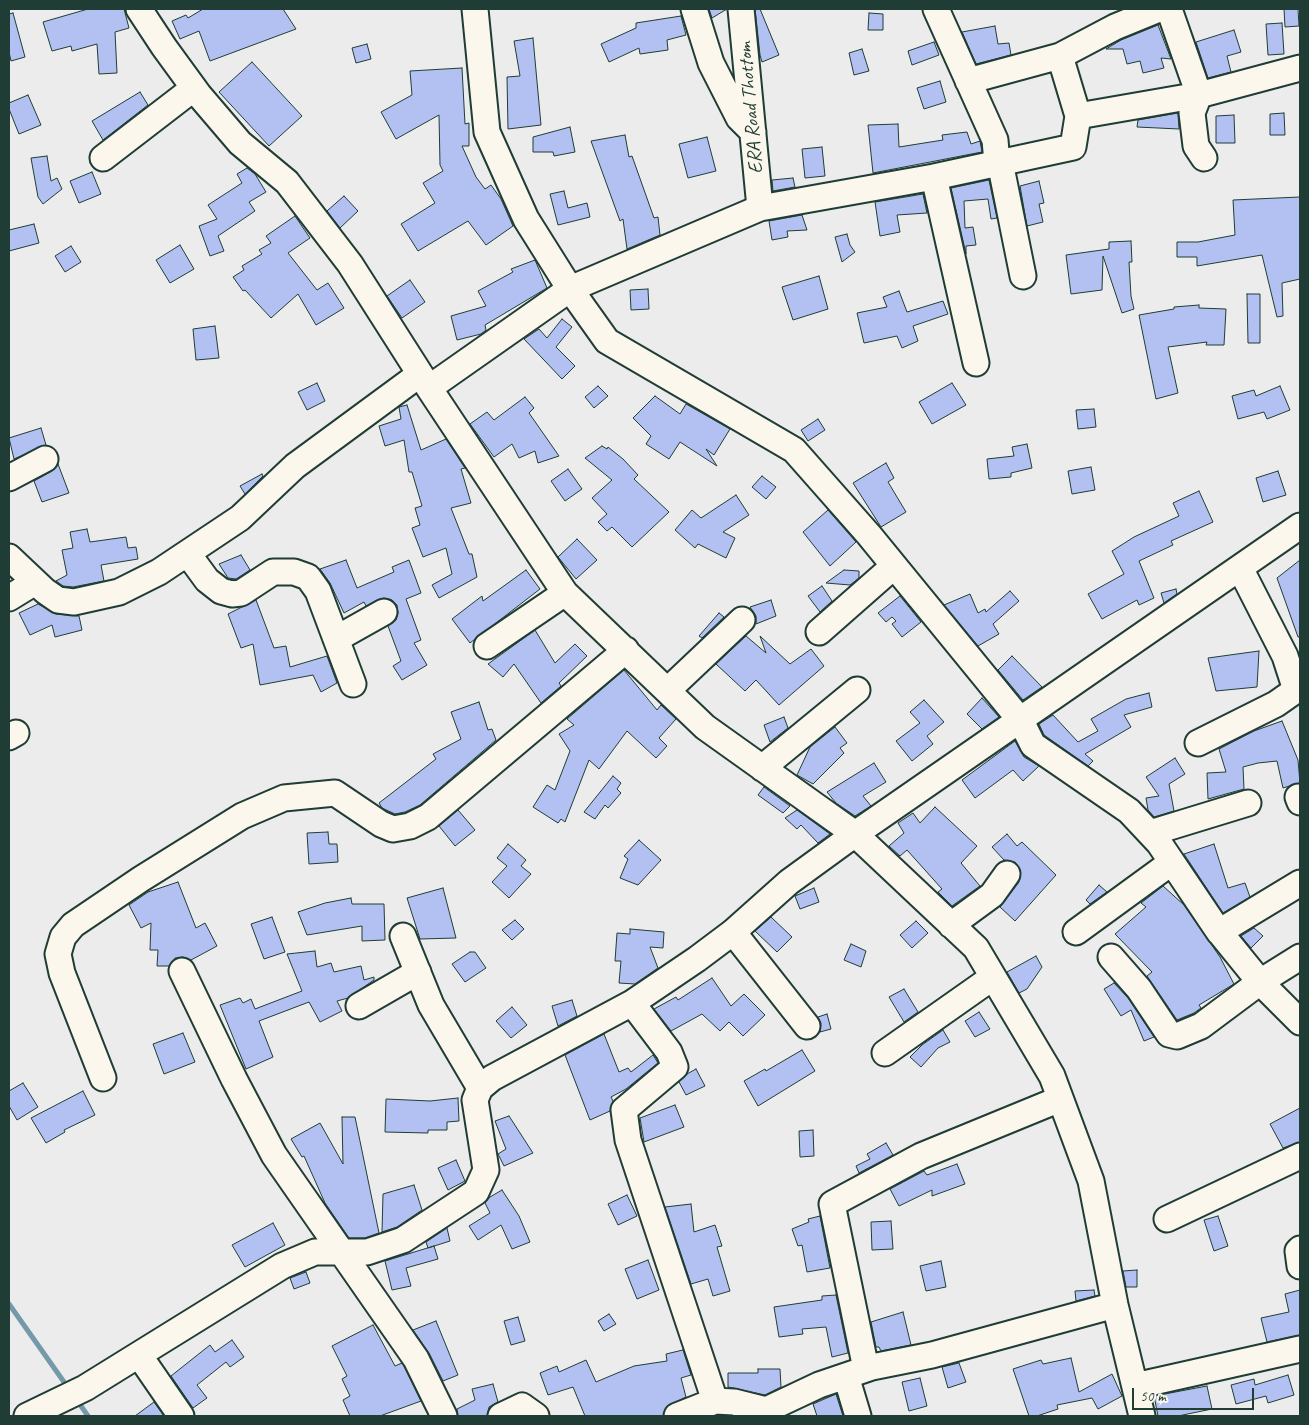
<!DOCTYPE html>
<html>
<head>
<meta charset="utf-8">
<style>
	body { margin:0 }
	#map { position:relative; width:1309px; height:1425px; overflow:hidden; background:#ececed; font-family:Caveat,sans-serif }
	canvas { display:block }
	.frame { position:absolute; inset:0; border:10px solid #1f3d34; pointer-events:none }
	.scale { position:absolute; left:1132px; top:1388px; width:122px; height:22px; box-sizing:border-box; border:2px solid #1f3d34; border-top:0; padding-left:6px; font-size:15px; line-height:18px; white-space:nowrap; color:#1f3d34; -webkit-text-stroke:4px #fbf7ec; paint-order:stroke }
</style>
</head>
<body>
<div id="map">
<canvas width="1309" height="1425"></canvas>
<div class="frame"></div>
<div class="scale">50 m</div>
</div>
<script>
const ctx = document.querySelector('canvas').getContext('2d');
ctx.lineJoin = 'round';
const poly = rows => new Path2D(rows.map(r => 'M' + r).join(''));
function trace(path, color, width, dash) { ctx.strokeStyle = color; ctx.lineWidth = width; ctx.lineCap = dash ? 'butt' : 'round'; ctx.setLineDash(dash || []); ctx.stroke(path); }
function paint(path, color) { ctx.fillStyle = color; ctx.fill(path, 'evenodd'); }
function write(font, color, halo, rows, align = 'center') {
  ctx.font = font + ' Caveat,sans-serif'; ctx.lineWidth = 4.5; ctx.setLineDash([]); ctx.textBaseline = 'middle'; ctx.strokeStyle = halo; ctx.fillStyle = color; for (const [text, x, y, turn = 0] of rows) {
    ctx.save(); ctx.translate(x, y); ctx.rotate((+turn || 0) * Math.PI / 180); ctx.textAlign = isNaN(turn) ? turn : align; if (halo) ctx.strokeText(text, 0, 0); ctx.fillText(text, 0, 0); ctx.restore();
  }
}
trace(poly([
	[9,1304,64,1382],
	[81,1406,88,1416]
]), '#7499a9', 5);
const building = poly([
	[88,9,124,9,129,28,115,32,117,73,99,74,97,44,72,51,71,46,52,51,43,22,88,9],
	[203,9,283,9,296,29,210,61,199,31,180,39,172,21,186,15,188,18,203,9],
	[709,9,727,9,712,18,709,9],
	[755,9,760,9,779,55,762,62,760,55,755,9],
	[1284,9,1298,9,1299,26,1285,27,1284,9],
	[13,13,25,57,11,61,9,52,9,14,13,13],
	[869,13,883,14,883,30,868,30,869,13],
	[681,16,686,35,667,40,668,50,640,54,639,48,609,62,601,44,636,28,636,23,681,16],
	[1282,23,1284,54,1268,55,1266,24,1282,23],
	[1158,25,1171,59,1161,58,1164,68,1143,73,1140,61,1127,64,1123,49,1106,49,1121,40,1158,25],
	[995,26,998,44,1009,43,1011,55,976,64,962,32,995,26],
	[1234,30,1241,52,1227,56,1231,72,1208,78,1196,42,1234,30],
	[533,38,541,125,508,129,507,77,520,76,514,41,533,38],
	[934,42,939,55,912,65,908,51,934,42],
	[367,44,371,59,356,63,352,48,367,44],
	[862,49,869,71,854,75,849,53,862,49],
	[252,62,302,116,269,146,219,92,252,62],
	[462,68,465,124,469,123,469,146,462,146,476,177,485,189,491,185,501,199,513,226,486,245,468,221,418,251,401,224,435,203,423,183,443,171,440,165,439,115,396,139,381,112,412,95,410,71,462,68],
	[940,81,946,102,924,109,917,88,940,81],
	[140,92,148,105,103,140,92,121,140,92],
	[28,95,41,125,19,134,9,109,9,103,28,95],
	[1178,113,1179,129,1137,127,1138,120,1178,113],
	[1284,113,1285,135,1270,135,1270,114,1284,113],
	[1234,115,1235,143,1216,143,1216,116,1234,115],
	[898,124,899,147,943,140,942,135,967,132,971,144,980,141,982,152,873,173,868,125,898,124],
	[570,127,575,152,554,156,553,152,533,152,533,137,570,127],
	[625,135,629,157,632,156,654,218,658,217,660,235,627,249,623,219,620,221,591,141,625,135],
	[707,137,716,171,688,178,679,144,707,137],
	[822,147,825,176,805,178,802,149,822,147],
	[47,156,51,181,57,178,62,189,43,204,38,197,31,158,47,156],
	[247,168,255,174,266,192,249,202,255,211,218,236,224,251,210,256,199,226,217,219,208,205,242,183,237,174,247,168],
	[92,172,101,194,79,203,70,181,92,172],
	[793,178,795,187,773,191,772,180,793,178],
	[989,180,997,218,991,219,988,199,964,201,965,228,973,227,976,245,966,246,966,254,951,188,989,180],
	[1039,181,1044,203,1039,204,1043,222,1027,226,1020,186,1039,181],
	[564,191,568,208,587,203,590,217,558,225,550,194,564,191],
	[923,194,927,213,897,215,900,232,880,236,875,202,923,194],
	[344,196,358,211,340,228,327,211,344,196],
	[1300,197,1300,279,1282,283,1283,316,1277,317,1262,255,1197,266,1197,257,1177,257,1177,242,1198,242,1235,235,1233,200,1300,197],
	[802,215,807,230,787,231,788,237,772,240,769,221,802,215],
	[295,216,310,238,288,253,317,290,328,283,344,308,316,325,298,294,271,318,245,290,243,291,233,277,244,270,242,266,262,254,259,250,271,243,266,236,295,216],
	[34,224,39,243,9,251,9,230,34,224],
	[847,234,850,245,855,252,842,262,835,237,847,234],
	[1131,241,1132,262,1129,262,1131,296,1134,309,1122,313,1103,256,1102,290,1071,294,1066,255,1109,249,1109,242,1131,241],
	[180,245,194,269,170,283,156,260,180,245],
	[71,246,81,262,65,272,55,256,71,246],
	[535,260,547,288,485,325,486,330,481,334,457,340,451,316,486,306,478,291,513,272,511,269,535,260],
	[819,276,828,309,793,320,782,287,819,276],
	[410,280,425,302,402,318,387,296,410,280],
	[648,289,649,309,631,310,630,290,648,289],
	[899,291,907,312,943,301,948,314,913,326,918,341,902,348,897,336,864,343,857,313,887,307,883,297,899,291],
	[1247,294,1260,294,1260,343,1248,343,1247,294],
	[1199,305,1199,308,1226,309,1224,345,1206,345,1207,342,1168,347,1178,393,1156,399,1139,315,1174,309,1174,307,1199,305],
	[562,319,572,327,556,347,575,366,562,379,524,339,539,329,547,338,562,319],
	[215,326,219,358,196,360,193,329,215,326],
	[317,383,325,401,307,410,298,392,317,383],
	[952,383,966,405,932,424,919,402,952,383],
	[598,386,608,396,594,408,585,397,598,386],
	[1280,386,1290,410,1267,419,1264,412,1238,419,1232,396,1254,390,1256,396,1280,386],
	[655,396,680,414,686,404,730,429,714,455,706,449,717,466,680,442,669,459,646,444,651,436,633,418,655,396],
	[525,397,534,408,529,413,559,456,538,463,535,451,519,458,512,444,494,457,470,424,487,412,494,420,525,397],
	[407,405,421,450,446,439,465,468,461,469,471,503,451,508,469,554,472,554,477,577,439,598,432,585,452,574,446,548,423,557,412,528,420,525,415,508,422,506,412,472,409,472,404,440,385,446,379,426,401,419,399,407,407,405],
	[1094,409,1096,427,1078,429,1076,410,1094,409],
	[818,419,825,430,808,441,801,430,818,419],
	[41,428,46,445,14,459,9,438,41,428],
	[1027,444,1032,468,1011,473,1011,477,989,479,987,459,1014,456,1012,447,1027,444],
	[602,446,607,449,608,447,623,459,638,475,634,479,669,512,632,547,612,527,607,531,598,522,607,514,592,498,612,480,585,458,602,446],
	[886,463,894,478,888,482,906,512,881,527,853,483,886,463],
	[58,464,69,493,42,502,34,481,52,471,58,464],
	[1091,467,1095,490,1072,494,1068,471,1091,467],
	[568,469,582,489,565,501,551,481,568,469],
	[1278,471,1286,495,1263,502,1256,478,1278,471],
	[262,474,263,476,245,494,240,486,262,474],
	[762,476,776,487,766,499,752,487,762,476],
	[1199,491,1213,522,1171,541,1173,545,1139,561,1154,598,1139,605,1137,600,1102,619,1088,594,1124,574,1112,551,1134,537,1179,516,1173,503,1199,491],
	[736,495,749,515,723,532,735,538,726,558,698,544,695,548,675,530,692,510,701,518,736,495],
	[828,510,856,542,830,566,803,532,828,510],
	[87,529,90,542,126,537,128,548,136,547,138,559,101,565,104,581,73,587,63,586,56,581,67,575,62,550,73,548,70,532,87,529],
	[577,539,597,560,576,579,558,557,577,539],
	[241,555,250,570,236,579,228,578,219,564,241,555],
	[346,560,357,588,394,572,392,567,409,560,421,593,406,599,421,640,414,643,427,665,402,680,393,666,401,661,388,626,396,620,398,613,397,605,392,600,384,598,366,606,364,602,344,613,330,583,320,569,346,560],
	[1300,560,1300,637,1298,637,1277,578,1300,560],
	[526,570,540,589,470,643,452,619,482,596,483,601,526,570],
	[844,570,859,571,859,578,850,585,826,583,844,570],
	[822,586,832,601,820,612,808,596,822,586],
	[1176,589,1177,594,1164,603,1161,593,1176,589],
	[1010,591,1019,601,993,624,999,634,978,646,944,605,970,594,978,613,985,609,986,612,1010,591],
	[900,596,921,622,902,637,892,624,896,621,892,617,886,622,878,613,900,596],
	[256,600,274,648,286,646,290,667,327,656,337,683,321,692,313,675,260,685,253,644,241,648,228,614,256,600],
	[771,600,776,616,756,624,756,616,750,607,771,600],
	[38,604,56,614,79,616,82,630,55,637,52,625,30,635,19,613,38,604],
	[719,613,724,617,702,638,699,636,719,613],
	[535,630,555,663,575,644,587,656,559,683,561,686,541,703,514,664,503,677,488,664,535,630],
	[746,636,766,653,760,636,790,664,811,649,824,666,779,705,756,680,745,691,716,664,746,636],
	[1259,651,1257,687,1216,691,1208,658,1259,651],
	[1012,656,1042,687,1023,700,998,670,1012,656],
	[624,670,657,710,661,705,676,719,659,738,667,746,656,758,627,731,599,769,589,760,565,822,561,819,558,823,533,807,547,785,555,790,570,751,559,734,574,725,567,719,624,670],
	[1149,693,1152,707,1124,715,1131,727,1085,754,1093,761,1088,766,1044,735,1039,724,1053,715,1078,742,1098,731,1091,719,1126,699,1149,693],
	[982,698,999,717,982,729,967,714,982,698],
	[924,700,944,722,927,736,933,744,912,761,896,741,920,723,910,712,924,700],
	[479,702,488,730,492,729,496,740,420,805,405,812,395,814,382,808,379,803,436,759,433,754,461,739,451,712,479,702],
	[784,717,788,728,770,742,764,725,784,717],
	[1282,721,1298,760,1300,783,1283,788,1277,761,1258,763,1243,767,1244,789,1208,799,1207,773,1226,772,1219,749,1254,731,1282,721],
	[835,727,847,743,840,748,844,753,813,784,797,775,810,747,835,727],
	[1015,741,1024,757,1039,766,1023,781,1013,770,975,798,962,780,1015,741],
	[1175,758,1185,774,1169,784,1174,811,1154,817,1148,810,1146,798,1159,796,1146,777,1175,758],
	[874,763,886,782,863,796,871,806,855,816,836,803,827,792,874,763],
	[613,776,621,783,617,789,621,793,608,808,605,805,595,819,584,812,613,776],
	[764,787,790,806,783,813,758,795,764,787],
	[935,807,977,846,961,863,980,886,952,906,938,892,942,889,907,850,900,856,889,846,904,833,898,823,913,813,920,823,935,807],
	[458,810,475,830,455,846,439,826,458,810],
	[797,810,830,834,818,843,801,825,797,829,785,818,797,810],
	[328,832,329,844,337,844,338,862,309,864,307,833,328,832],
	[1007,834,1017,846,1022,842,1056,875,1015,921,1000,907,1019,882,1020,869,1015,862,1004,860,992,847,1007,834],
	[639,840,661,860,638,885,620,878,628,859,624,856,639,840],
	[508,844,526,860,521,866,531,874,509,898,492,882,507,866,497,858,508,844],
	[1214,844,1228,888,1245,883,1250,897,1223,913,1184,854,1214,844],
	[178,882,196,928,205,923,217,946,191,960,183,957,175,958,169,966,157,966,158,950,150,950,151,923,141,928,129,905,148,892,178,882],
	[1099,885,1107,892,1090,904,1086,900,1099,885],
	[1163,886,1184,905,1220,957,1234,984,1199,1005,1201,1008,1194,1013,1177,1020,1147,976,1152,972,1115,934,1146,907,1141,903,1163,886],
	[443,888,456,938,420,939,407,898,443,888],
	[814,888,819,902,800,909,795,896,814,888],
	[351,898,352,904,384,904,385,940,362,941,362,926,307,935,298,912,325,903,351,898],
	[272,917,285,952,264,959,251,924,272,917],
	[771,917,792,937,777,952,755,931,771,917],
	[515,920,524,929,512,940,502,930,515,920],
	[916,921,928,933,912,948,900,935,916,921],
	[1254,928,1263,936,1251,948,1241,936,1254,928],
	[630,929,664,932,663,948,650,947,658,968,635,984,619,983,621,961,615,961,617,933,630,934,630,929],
	[851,944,866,951,861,967,844,960,851,944],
	[315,951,317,967,331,963,334,972,361,966,364,980,374,977,374,980,348,998,337,1001,342,1011,320,1022,309,1002,259,1021,273,1057,246,1069,220,1005,240,998,243,1003,251,999,255,1009,302,991,287,954,315,951],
	[470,952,475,952,486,968,465,982,452,964,470,952],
	[1036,956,1042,967,1027,989,1019,993,1007,972,1036,956],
	[712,978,731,1006,744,994,765,1015,743,1036,729,1022,720,1031,702,1014,671,1031,654,1009,676,997,678,1000,712,978],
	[1114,983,1128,998,1154,1037,1144,1041,1131,1010,1121,1016,1104,989,1114,983],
	[904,989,918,1012,904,1022,889,997,904,989],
	[572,1000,577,1016,558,1026,552,1006,572,1000],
	[512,1007,527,1025,511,1038,496,1021,512,1007],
	[979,1012,990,1029,975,1037,965,1021,979,1012],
	[827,1014,831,1029,820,1032,821,1023,818,1017,827,1014],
	[943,1030,950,1042,938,1048,921,1067,910,1057,922,1045,943,1030],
	[183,1033,195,1062,164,1074,153,1044,183,1033],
	[604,1034,619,1072,628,1068,631,1072,653,1055,658,1063,626,1089,611,1097,613,1101,610,1111,590,1120,565,1055,604,1034],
	[802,1050,815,1071,758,1106,744,1081,765,1069,766,1071,802,1050],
	[696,1069,705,1086,686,1095,679,1082,687,1074,696,1069],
	[23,1083,38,1107,17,1120,9,1106,9,1091,23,1083],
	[83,1091,95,1115,64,1130,65,1132,46,1143,31,1118,83,1091],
	[458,1098,459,1121,447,1122,447,1130,428,1130,428,1133,385,1132,386,1099,430,1101,458,1098],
	[675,1105,684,1127,644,1142,640,1118,675,1105],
	[1300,1108,1300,1142,1283,1148,1270,1124,1300,1108],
	[509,1116,533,1153,504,1166,498,1154,506,1149,495,1121,509,1116],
	[342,1117,355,1117,379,1233,365,1238,349,1238,325,1203,304,1156,302,1157,291,1139,320,1123,343,1164,342,1117],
	[813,1130,814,1156,800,1157,799,1131,813,1130],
	[886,1143,893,1155,859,1173,856,1166,870,1159,867,1154,886,1143],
	[456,1160,465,1181,448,1190,438,1168,456,1160],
	[957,1164,965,1184,932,1196,932,1190,899,1206,890,1189,924,1171,927,1175,957,1164],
	[414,1185,422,1210,397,1227,382,1232,383,1194,414,1185],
	[502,1190,519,1216,530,1242,512,1249,501,1225,478,1240,469,1226,490,1213,485,1203,490,1197,502,1190],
	[627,1195,637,1216,618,1225,608,1204,627,1195],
	[691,1204,694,1232,715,1225,722,1246,717,1247,730,1291,713,1296,708,1279,691,1284,665,1207,691,1204],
	[820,1216,830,1268,807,1272,802,1245,798,1246,792,1229,809,1222,808,1219,820,1216],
	[1218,1216,1228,1246,1214,1251,1204,1220,1218,1216],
	[891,1221,893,1249,872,1250,871,1222,891,1221],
	[273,1223,285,1245,245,1267,232,1245,273,1223],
	[447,1228,450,1241,428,1248,426,1242,447,1228],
	[434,1246,438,1259,406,1268,411,1286,392,1290,385,1261,434,1246],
	[648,1260,659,1290,637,1299,625,1269,648,1260],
	[941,1261,946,1287,926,1291,920,1266,941,1261],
	[1137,1270,1137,1287,1126,1287,1123,1271,1137,1270],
	[306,1272,310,1283,294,1289,290,1278,306,1272],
	[1094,1290,1095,1296,1076,1301,1075,1291,1094,1290],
	[1300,1290,1300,1335,1267,1342,1261,1318,1289,1312,1285,1294,1300,1290],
	[836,1295,848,1353,832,1357,826,1327,802,1329,803,1334,779,1337,774,1307,822,1300,822,1296,836,1295],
	[903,1312,911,1345,881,1351,879,1347,876,1347,871,1322,903,1312],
	[609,1314,616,1324,604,1331,598,1321,609,1314],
	[518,1317,525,1341,511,1345,504,1321,518,1317],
	[436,1321,458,1375,443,1381,429,1353,413,1330,436,1321],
	[373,1325,395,1366,402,1363,404,1366,421,1401,380,1416,350,1416,343,1400,350,1396,342,1379,347,1376,332,1346,373,1325],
	[232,1340,244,1357,230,1367,226,1362,197,1385,207,1398,193,1408,171,1376,210,1345,215,1352,232,1340],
	[683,1350,691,1375,681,1378,686,1397,666,1407,663,1416,585,1416,573,1387,548,1395,540,1373,557,1366,559,1372,586,1360,596,1382,634,1366,667,1361,666,1354,683,1350],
	[1071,1358,1079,1392,1112,1374,1122,1396,1098,1409,1092,1398,1057,1405,1058,1409,1037,1416,1029,1416,1013,1369,1041,1360,1043,1364,1071,1358],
	[959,1363,966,1382,948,1388,942,1367,959,1363],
	[758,1369,780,1369,781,1387,765,1395,728,1387,728,1373,758,1373,758,1369],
	[1288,1375,1294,1395,1268,1403,1266,1396,1236,1404,1231,1385,1254,1379,1255,1385,1288,1375],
	[920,1378,927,1406,909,1411,902,1382,920,1378],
	[493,1384,498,1402,489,1407,487,1416,458,1416,457,1409,475,1400,472,1389,493,1384],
	[1207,1386,1212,1409,1178,1416,1158,1416,1154,1396,1207,1386],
	[836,1394,843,1416,817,1416,813,1404,836,1394],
	[154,1402,164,1416,135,1416,154,1402]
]);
paint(building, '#b2c1f1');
trace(building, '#1f3d34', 1);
const minor = poly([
	[139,9,164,47,199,95,240,143,287,182,350,264,429,388],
	[475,9,487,132,526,219,570,289,607,341,794,450,869,535,1021,721,1033,745,1129,811,1159,843,1217,929,1260,982,1300,1022],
	[694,9,711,63,739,118,753,132],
	[741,9,760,208],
	[936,9,995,140,997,163],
	[1169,9,1199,95,1192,113,1196,146,1204,158],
	[968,81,1060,56],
	[1078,116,1199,95,1300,68],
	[103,158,194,88],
	[1000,162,1023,276],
	[934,177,976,363],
	[9,478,45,459],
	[188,554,207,580,221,591,232,594,241,593,273,572,294,572,308,577,318,591,353,684],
	[9,557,45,591,58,600,74,602,119,592,159,572,240,518,295,466,420,374],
	[9,598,35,582],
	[819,632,894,566],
	[336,639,384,612],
	[487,646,565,593],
	[668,690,742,620],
	[9,737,16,733],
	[1198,743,1276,704,1296,690,1285,656,1240,568],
	[762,768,857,690],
	[1298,797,1300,802],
	[1150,833,1248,803],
	[951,925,992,895,1007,874],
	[733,932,807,1026],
	[1076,932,1172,862],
	[1219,932,1300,883],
	[403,936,431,1005,480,1088],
	[1111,957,1139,989,1169,1034,1177,1036,1201,1026,1260,982,1300,957],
	[182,971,234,1079,274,1155,416,1359,444,1416],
	[632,1003,669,1052,675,1067,624,1110,628,1140,715,1401,677,1416],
	[359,1006,418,972],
	[885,1053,993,977],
	[103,1078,62,973,58,954,63,937,73,925,141,879,242,816,284,798,335,793,381,824,393,829,410,826,428,817,626,650],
	[1167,1219,1300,1156],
	[1300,1249,1298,1251,1300,1266],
	[139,1355,181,1416],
	[866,1369,832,1204,921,1156,1060,1099],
	[846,1376,858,1416],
	[1135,1386,1300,1349],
	[715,1401,734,1402,766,1410,819,1385,872,1367,932,1355,1115,1305],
	[27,1416,85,1388,282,1266,315,1252,367,1252,403,1240,476,1192,486,1170,475,1100,480,1088,492,1078,632,1003,697,959,733,932,789,882,855,834,1300,526],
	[501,1416,522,1406,536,1416],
	[1142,1416,1115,1305,1091,1181,1052,1076,976,948,855,834,705,727,565,593,429,388,570,289,760,208,934,177,1073,147,1078,116,1060,56,1115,27,1159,9]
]);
trace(minor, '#1f3d34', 29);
trace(minor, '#fbf7ec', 25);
write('20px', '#1f3d34', '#fbf7ec', [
	["ERA Road Thottom",751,108,-95]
]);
</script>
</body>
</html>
